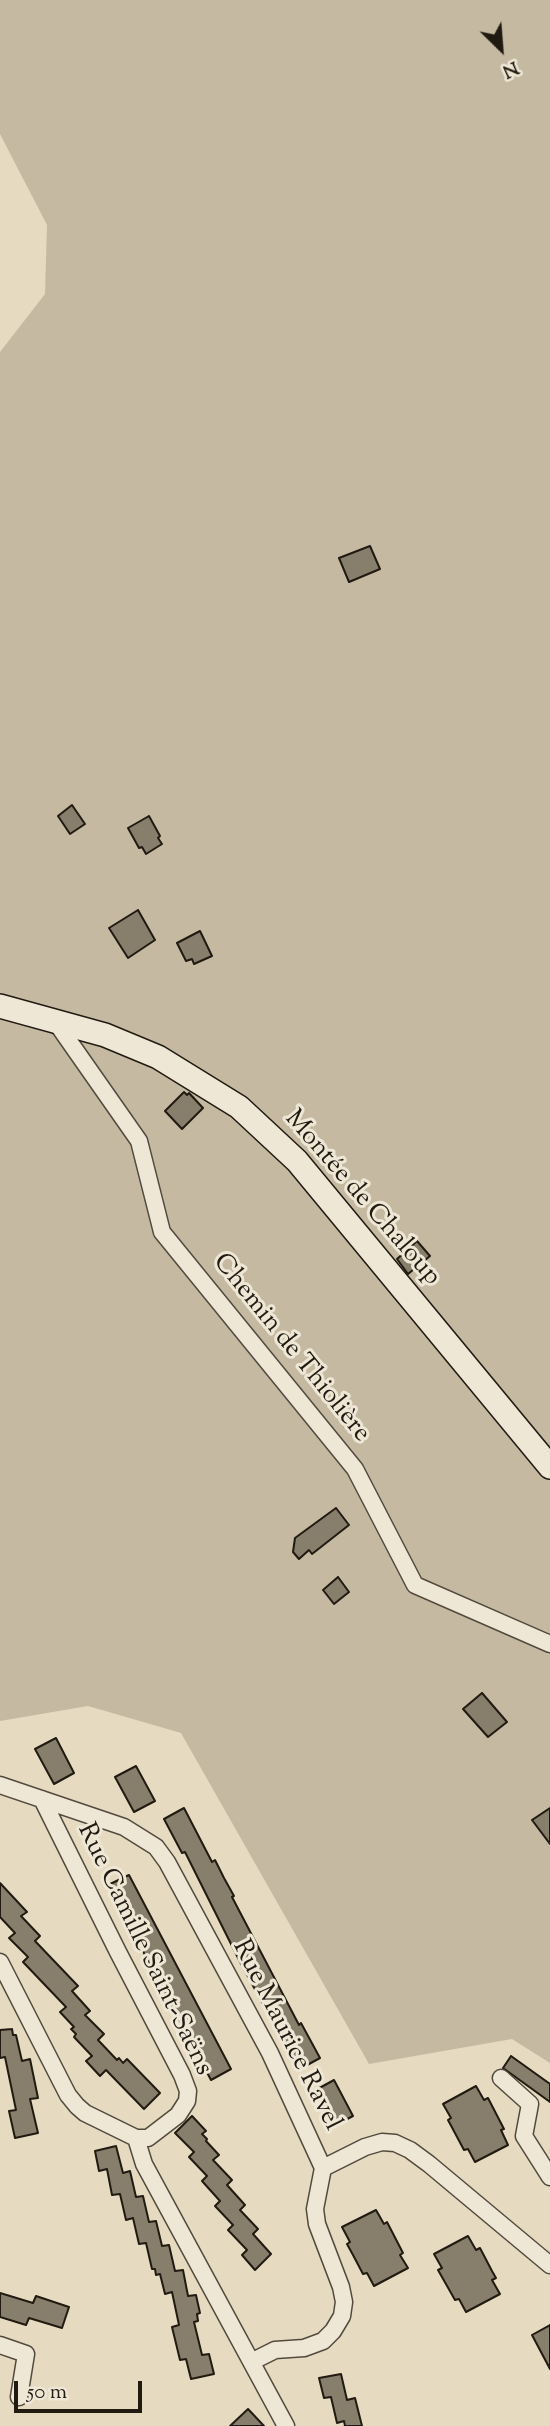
<!DOCTYPE html>
<html>
<head>
<meta charset="utf-8">
<style>
	body { margin:0 }
	#map { position:relative; width:550px; height:2426px; overflow:hidden; background:#e6dac0; font-family:"Sorts Mill Goudy",serif }
	canvas { display:block }
	.north { position:absolute; left:466px; top:14px; width:70px; height:70px; -webkit-text-stroke:5px #efe7d6; paint-order:stroke; rotate:155deg; font-size:19px; font-weight:700; line-height:28px; text-align:center; color:#211a11 }
	.north::after { content:''; display:block; margin:auto; width:24px; height:32px; background:#211a11; clip-path:polygon(50% 0,100% 100%,50% 72%,0 100%) }
	.scale { position:absolute; left:14px; top:2381px; width:128px; height:32px; box-sizing:border-box; border:4px solid #211a11; border-top:0; padding-left:9px; font-size:21px; line-height:24px; white-space:nowrap; color:#211a11; -webkit-text-stroke:5px #efe7d6; paint-order:stroke }
</style>
</head>
<body>
<div id="map">
<canvas width="550" height="2426"></canvas>
<div class="north">N</div>
<div class="scale">50 m</div>
</div>
<script>
const ctx = document.querySelector('canvas').getContext('2d');
ctx.lineJoin = 'round';
function paint(path, color) { ctx.fillStyle = color; ctx.fill(path, 'evenodd'); }
const poly = rows => new Path2D(rows.map(r => 'M' + r).join(''));
function trace(path, color, width, dash) { ctx.strokeStyle = color; ctx.lineWidth = width; ctx.lineCap = dash ? 'butt' : 'round'; ctx.setLineDash(dash || []); ctx.stroke(path); }
function write(font, color, halo, rows, align = 'center') {
  ctx.font = font + ' "Sorts Mill Goudy",serif'; ctx.lineWidth = 6; ctx.setLineDash([]); ctx.textBaseline = 'middle'; ctx.strokeStyle = halo; ctx.fillStyle = color; for (const [text, x, y, turn = 0] of rows) {
    ctx.save(); ctx.translate(x, y); ctx.rotate((+turn || 0) * Math.PI / 180); ctx.textAlign = isNaN(turn) ? turn : align; if (halo) ctx.strokeText(text, 0, 0); ctx.fillText(text, 0, 0); ctx.restore();
  }
}
paint(poly([
	[0,0,550,0,550,2063,512,2039,369,2064,181,1733,88,1706,0,1721,0,352,45,294,47,225,0,134]
]), '#c5b9a2');
const building = poly([
	[370,546,380,569,349,582,339,558,370,546],
	[72,805,85,824,70,834,58,816,72,805],
	[149,816,160,836,158,838,162,844,146,854,142,847,139,848,128,828,149,816],
	[138,910,155,940,128,958,109,928,138,910],
	[200,931,212,956,194,964,192,959,186,961,177,943,200,931],
	[184,1092,187,1095,189,1093,203,1108,182,1129,165,1111,184,1092],
	[417,1241,430,1256,408,1274,397,1259,417,1241],
	[336,1508,349,1525,312,1554,309,1550,299,1559,293,1552,295,1538,336,1508],
	[338,1577,349,1592,334,1604,323,1590,338,1577],
	[482,1693,507,1722,488,1737,463,1709,482,1693],
	[56,1738,74,1773,54,1784,35,1749,56,1738],
	[136,1766,155,1801,134,1812,115,1777,136,1766],
	[184,1808,212,1862,215,1860,224,1878,234,1896,232,1897,299,2025,301,2023,320,2058,300,2069,271,2014,269,2015,240,1962,185,1852,182,1853,164,1819,184,1808],
	[550,1808,550,1844,532,1820,550,1808],
	[129,1875,231,2069,211,2080,108,1885,129,1875],
	[0,1883,27,1912,21,1916,40,1936,35,1941,78,1986,72,1991,90,2011,85,2015,104,2034,98,2040,117,2060,119,2058,123,2063,127,2059,160,2093,144,2109,106,2070,100,2076,86,2061,92,2056,74,2037,76,2034,71,2029,74,2027,60,2012,66,2007,23,1962,28,1957,9,1938,15,1933,0,1917,0,1883],
	[12,2029,13,2035,16,2035,22,2061,30,2059,38,2098,30,2099,38,2133,15,2138,9,2111,16,2110,5,2057,0,2058,0,2030,12,2029],
	[511,2056,550,2084,550,2102,503,2068,511,2056],
	[334,2080,353,2116,332,2127,314,2091,334,2080],
	[476,2086,484,2100,488,2098,504,2129,501,2130,508,2145,475,2162,468,2149,464,2150,448,2120,451,2118,443,2104,476,2086],
	[192,2116,206,2131,202,2134,207,2139,206,2141,219,2155,213,2160,232,2180,227,2185,245,2205,240,2210,258,2229,253,2234,271,2254,255,2270,242,2255,247,2250,228,2230,233,2225,215,2206,220,2201,202,2181,207,2176,189,2157,194,2152,175,2133,192,2116],
	[116,2146,123,2173,130,2171,136,2197,143,2196,149,2222,156,2221,162,2246,169,2245,175,2271,183,2270,188,2296,196,2295,200,2313,197,2314,198,2321,194,2322,202,2355,209,2354,214,2374,191,2379,186,2359,180,2360,172,2327,179,2325,172,2292,165,2294,160,2274,156,2275,155,2269,152,2269,146,2243,139,2244,133,2218,126,2220,120,2194,112,2195,107,2169,99,2171,95,2151,116,2146],
	[376,2210,384,2224,387,2222,403,2253,400,2255,408,2268,374,2286,367,2273,363,2274,353,2255,347,2244,350,2242,342,2227,376,2210],
	[468,2236,476,2250,480,2248,492,2271,496,2278,492,2280,500,2294,466,2312,459,2299,455,2300,438,2270,442,2268,434,2254,468,2236],
	[0,2293,33,2303,36,2296,69,2307,62,2328,29,2318,26,2325,0,2317,0,2293],
	[550,2325,550,2369,532,2335,550,2325],
	[341,2374,347,2400,355,2398,362,2426,345,2426,344,2421,337,2423,331,2397,324,2398,319,2378,341,2374],
	[248,2409,264,2426,230,2426,248,2409]
]);
paint(building, '#877e6c');
trace(building, '#211a11', 2);
const minor = poly([
	[55,1021,139,1141,162,1232,355,1469,415,1585,550,1644],
	[0,1785,124,1827,156,1847,167,1862,270,2053,323,2168,315,2209,317,2224,341,2287,344,2302,342,2316,333,2331,323,2341,304,2348,275,2350,253,2361],
	[0,1962,68,2095,77,2106,85,2113,136,2138,148,2138,178,2115,187,2101,188,2091,182,2075,118,1952,42,1799],
	[501,2078,530,2104,524,2136,550,2177],
	[136,2138,144,2164,286,2426],
	[323,2168,365,2147,382,2142,395,2143,410,2150,429,2164,550,2265],
	[0,2345,26,2354,19,2397]
]);
const secondary = poly([
	[0,1006,105,1035,158,1057,239,1107,297,1161,550,1467]
]);
trace(minor, '#524a3d', 19);
trace(secondary, '#211a11', 26);
trace(minor, '#efe7d6', 16);
trace(secondary, '#efe7d6', 23);
write('26px', '#211a11', '#efe7d6', [
	["Montée de Chaloup",361,1199,49],
	["Chemin de Thiolière",290,1349,51],
	["Rue Camille Saint-Saëns",143,1950,64],
	["Rue Maurice Ravel",285,2036,63]
]);
</script>
</body>
</html>
